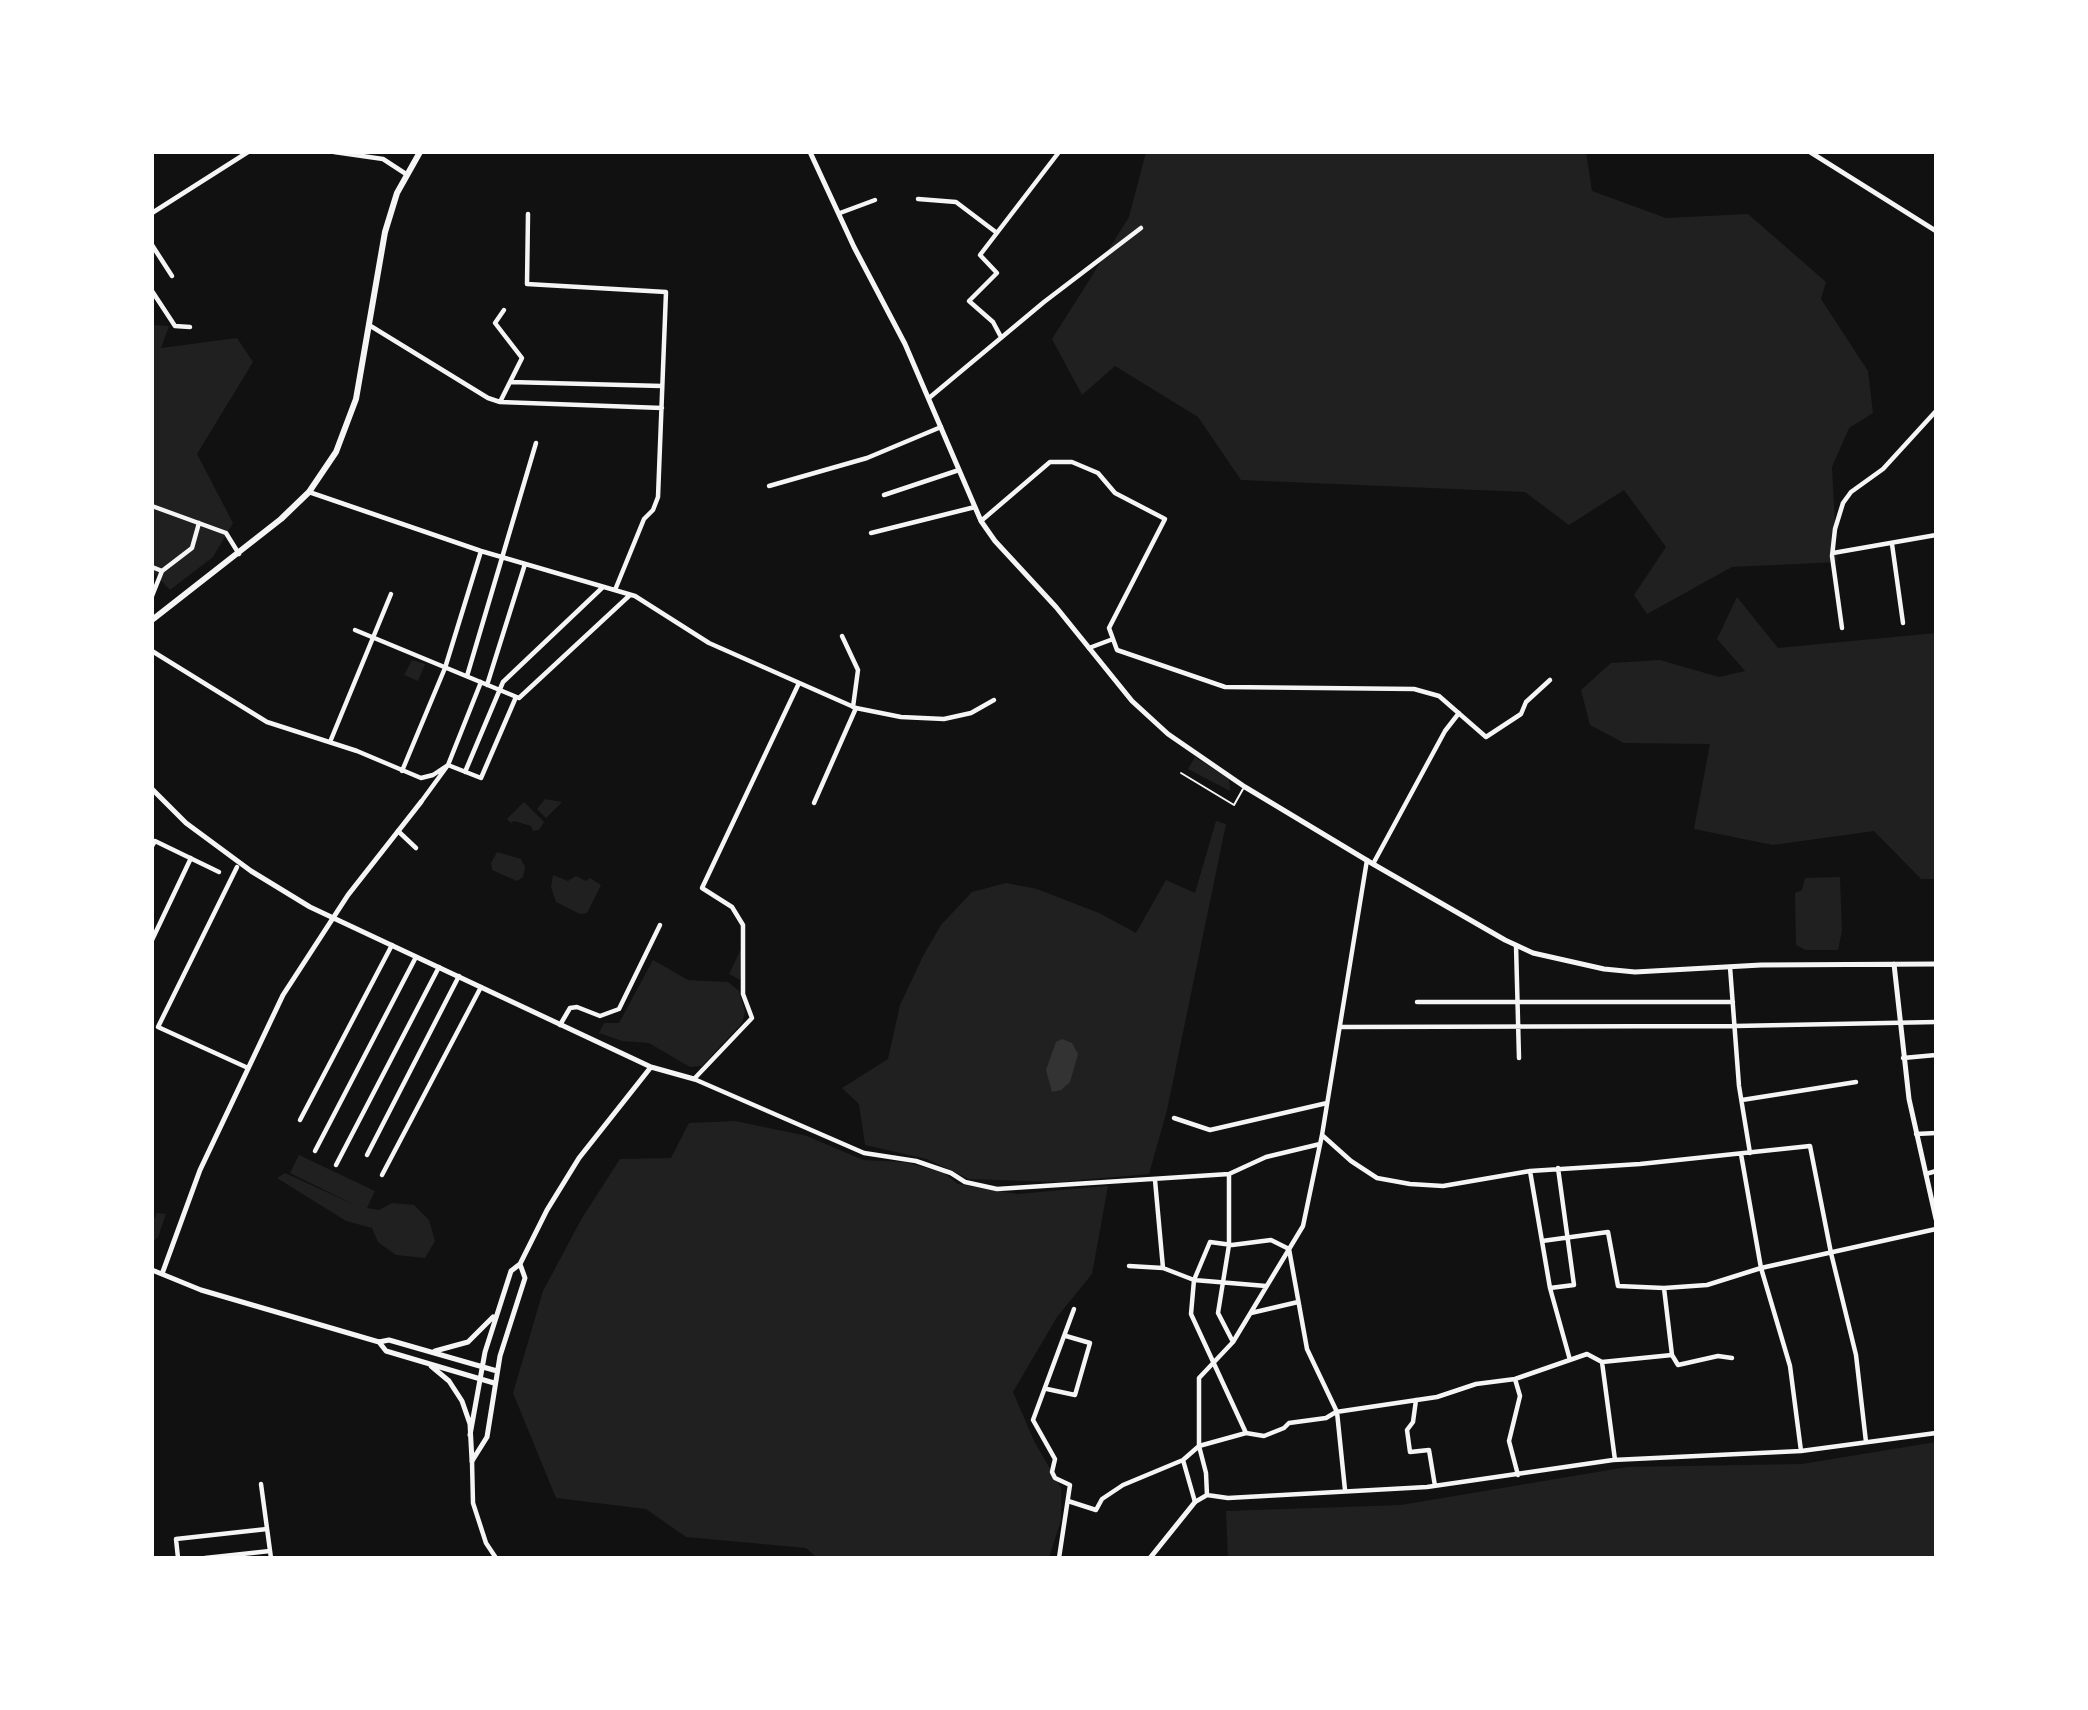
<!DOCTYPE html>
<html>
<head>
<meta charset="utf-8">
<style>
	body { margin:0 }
	#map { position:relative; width:2088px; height:1710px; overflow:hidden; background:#111; font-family:"Sofia Sans Condensed",sans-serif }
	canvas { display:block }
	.frame { position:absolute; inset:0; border:154px solid #fff; pointer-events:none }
</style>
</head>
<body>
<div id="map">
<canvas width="2088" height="1710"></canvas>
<div class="frame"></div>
</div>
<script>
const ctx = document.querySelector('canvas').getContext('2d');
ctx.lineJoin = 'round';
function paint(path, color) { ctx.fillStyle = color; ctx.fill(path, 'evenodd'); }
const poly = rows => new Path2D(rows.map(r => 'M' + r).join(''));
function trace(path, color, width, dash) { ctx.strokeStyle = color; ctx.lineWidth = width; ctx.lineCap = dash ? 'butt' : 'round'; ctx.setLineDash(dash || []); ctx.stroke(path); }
paint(poly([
	[1146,152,1586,152,1592,191,1666,218,1748,214,1826,282,1821,299,1868,371,1873,413,1849,428,1832,467,1837,562,1732,567,1647,614,1634,595,1666,547,1624,490,1569,525,1525,492,1241,480,1198,417,1115,366,1082,395,1052,339,1129,217],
	[152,325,169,326,161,348,237,338,253,362,197,454,233,523,213,557,170,590,152,571],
	[1737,597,1778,648,1936,633,1936,879,1921,879,1874,831,1773,845,1694,829,1710,744,1624,743,1590,725,1581,690,1611,663,1660,660,1719,677,1745,671,1717,639],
	[412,660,425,664,418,681,404,675],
	[1195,757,1229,779,1230,791,1188,769],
	[545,799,562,802,546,818,537,809],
	[524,802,544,822,539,830,533,831,531,826,514,821,511,823,507,819],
	[1216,821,1226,824,1167,1110,1149,1174,1057,1182,969,1179,927,1159,865,1145,859,1104,842,1088,888,1059,900,1005,923,956,941,925,972,892,1006,883,1037,889,1099,913,1136,933,1166,880,1195,893],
	[497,852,521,859,525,867,523,877,517,881,492,870,491,863],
	[553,875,568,881,576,876,586,881,590,878,601,885,587,913,580,914,556,902,551,887],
	[1840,877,1842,931,1838,950,1806,950,1796,945,1795,893,1802,890,1805,878],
	[741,949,742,970,740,980,729,974],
	[653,960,688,980,728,982,739,991,745,1012,742,1023,702,1066,690,1067,649,1043,622,1041,599,1033,604,1023,619,1023],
	[735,1121,807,1136,863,1160,905,1162,944,1173,958,1184,1017,1194,1108,1186,1092,1274,1057,1317,1013,1392,1034,1441,1061,1488,1061,1520,1049,1558,817,1558,806,1548,686,1537,646,1509,556,1498,513,1393,543,1291,582,1218,620,1159,671,1158,689,1123],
	[299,1155,375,1191,367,1208,379,1210,392,1203,414,1205,429,1220,435,1241,425,1258,396,1255,378,1242,372,1228,346,1221,277,1178,285,1173,359,1207,290,1173],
	[157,1213,166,1214,158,1237,152,1242,152,1224],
	[1936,1442,1936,1558,1228,1558,1226,1511,1401,1505,1627,1467,1802,1464]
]), '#202020');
paint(poly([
	[1062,1039,1072,1043,1078,1054,1070,1082,1061,1090,1052,1092,1046,1070,1056,1042]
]), '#333');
trace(poly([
	[1181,773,1234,805,1243,789]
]), '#f5f5f5', 2);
trace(poly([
	[334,152,383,159,406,174],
	[918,199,956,202,997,233],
	[152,213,248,152],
	[840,213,875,200],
	[528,214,527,284,666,292,658,497,653,510,644,519,615,590],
	[152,245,172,276],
	[152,291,175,326,190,327],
	[369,325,488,398,500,402,662,408],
	[1001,337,993,322,969,301,997,273,980,255,1059,152],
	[510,382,662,386],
	[929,398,1044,302,1141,228],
	[500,402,522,358,495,323,504,310],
	[769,486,867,458,941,427],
	[309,492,481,551,635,596,709,643,856,708,901,717,944,719,971,713,994,700],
	[884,495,959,470],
	[152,506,226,533,239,554],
	[981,521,1050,462,1072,462,1098,473,1115,493,1165,519,1109,628,1117,650,1225,687,1414,689,1439,696,1486,737,1521,714,1526,702,1550,680],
	[871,533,975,507],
	[1892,544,1903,623],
	[1833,553,1936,535],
	[152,567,162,571],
	[152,596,162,571,192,548,199,523],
	[1842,628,1832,556,1835,529,1843,503,1851,492,1883,469,1936,411],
	[355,630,519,698,630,595],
	[842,636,858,670,853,707],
	[1089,648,1113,639],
	[152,651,267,722,357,751,421,778,433,775,448,765,481,778,516,697],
	[467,676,536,443],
	[799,683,702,888,732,907,743,925,743,994,752,1018,694,1079,864,1153,916,1161,951,1173,965,1182,997,1189,1229,1174,1266,1157,1320,1144],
	[487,685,525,564],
	[330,742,391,594],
	[402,771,445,668,481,551],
	[465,772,503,682,603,587],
	[421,802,448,765,481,682],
	[814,803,856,708],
	[398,831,416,848],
	[152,846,155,841,219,872],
	[1373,864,1445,731,1459,713],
	[237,867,158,1027,248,1068],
	[152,940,191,858],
	[1516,945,1519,1058],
	[1730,967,1739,1086,1750,1153],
	[1417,1002,1733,1002],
	[560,1025,570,1008,577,1007,600,1016,619,1009,660,925],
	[1340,1027,1735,1026,1936,1022],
	[1903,1058,1936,1055],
	[1742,1100,1856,1082],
	[1174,1118,1210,1130,1327,1103],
	[300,1120,392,945],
	[1916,1134,1936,1133],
	[1322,1135,1351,1161,1377,1178,1410,1184,1443,1186,1530,1171,1640,1164,1810,1146,1831,1253,1856,1355,1866,1442],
	[315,1151,416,957],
	[1741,1154,1761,1268,1790,1366,1801,1451],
	[367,1155,459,976],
	[336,1165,439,967],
	[1530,1171,1550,1288,1570,1360],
	[1229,1174,1229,1245,1218,1313,1233,1342],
	[1926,1174,1936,1171],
	[382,1175,481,987],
	[1155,1180,1163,1268],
	[1542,1241,1608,1232,1618,1286,1664,1288,1707,1285,1761,1268,1936,1229],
	[1129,1266,1163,1268,1194,1280,1266,1286],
	[1550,1288,1574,1285,1558,1168],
	[1664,1288,1672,1355],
	[1251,1313,1298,1302],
	[1602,1362,1615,1460],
	[1515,1379,1520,1396,1509,1441,1518,1475],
	[1047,1389,1075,1395,1090,1343,1066,1336],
	[1416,1400,1413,1422,1407,1430,1410,1452,1429,1450,1435,1486],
	[1246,1433,1191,1314,1194,1280,1210,1242,1232,1245,1271,1240,1289,1249,1307,1349,1337,1412,1345,1490],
	[1183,1460,1195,1502,1207,1495,1228,1498,1427,1487,1613,1460,1801,1451,1936,1433],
	[472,1461,473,1503,486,1543,496,1558],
	[261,1484,271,1558],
	[1207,1495,1206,1473,1199,1446,1199,1378,1233,1342,1303,1226,1322,1135,1367,860],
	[1068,1501,1096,1510,1102,1499,1123,1485,1183,1460,1199,1446,1246,1433,1264,1436,1284,1428,1289,1423,1326,1418,1336,1412,1437,1397,1476,1384,1515,1379,1587,1354,1602,1362,1672,1355,1678,1365,1718,1356,1732,1358],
	[178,1558,176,1539,267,1529],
	[205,1558,270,1551],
	[1059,1558,1070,1485,1055,1478,1052,1472,1055,1459,1033,1420,1074,1309]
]), '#f5f5f5', 4.5);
trace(poly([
	[810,152,854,247,905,344,981,521,995,541,1056,607,1132,701,1168,734,1245,787,1373,864,1505,940,1533,953,1604,969,1635,972,1761,965,1936,964],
	[1810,152,1936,231],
	[152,789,186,823,251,871,310,907,651,1067,694,1079],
	[1894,964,1909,1099,1936,1219],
	[152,1270,201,1290,379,1342,389,1340,497,1371],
	[162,1274,200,1170,283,995,348,895,421,802],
	[379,1342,386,1351,494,1383],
	[435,1351,468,1342,493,1317],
	[431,1366,449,1381,462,1401,470,1424,472,1461],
	[470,1435,485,1352,511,1271,520,1264,547,1210,579,1158,651,1067],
	[472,1461,487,1437,500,1356,525,1278,520,1264],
	[1150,1558,1195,1502]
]), '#f5f5f5', 5);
trace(poly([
	[152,620,281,519,309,492,336,452,356,399,385,232,397,193,420,152]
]), '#f5f5f5', 6);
</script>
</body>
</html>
